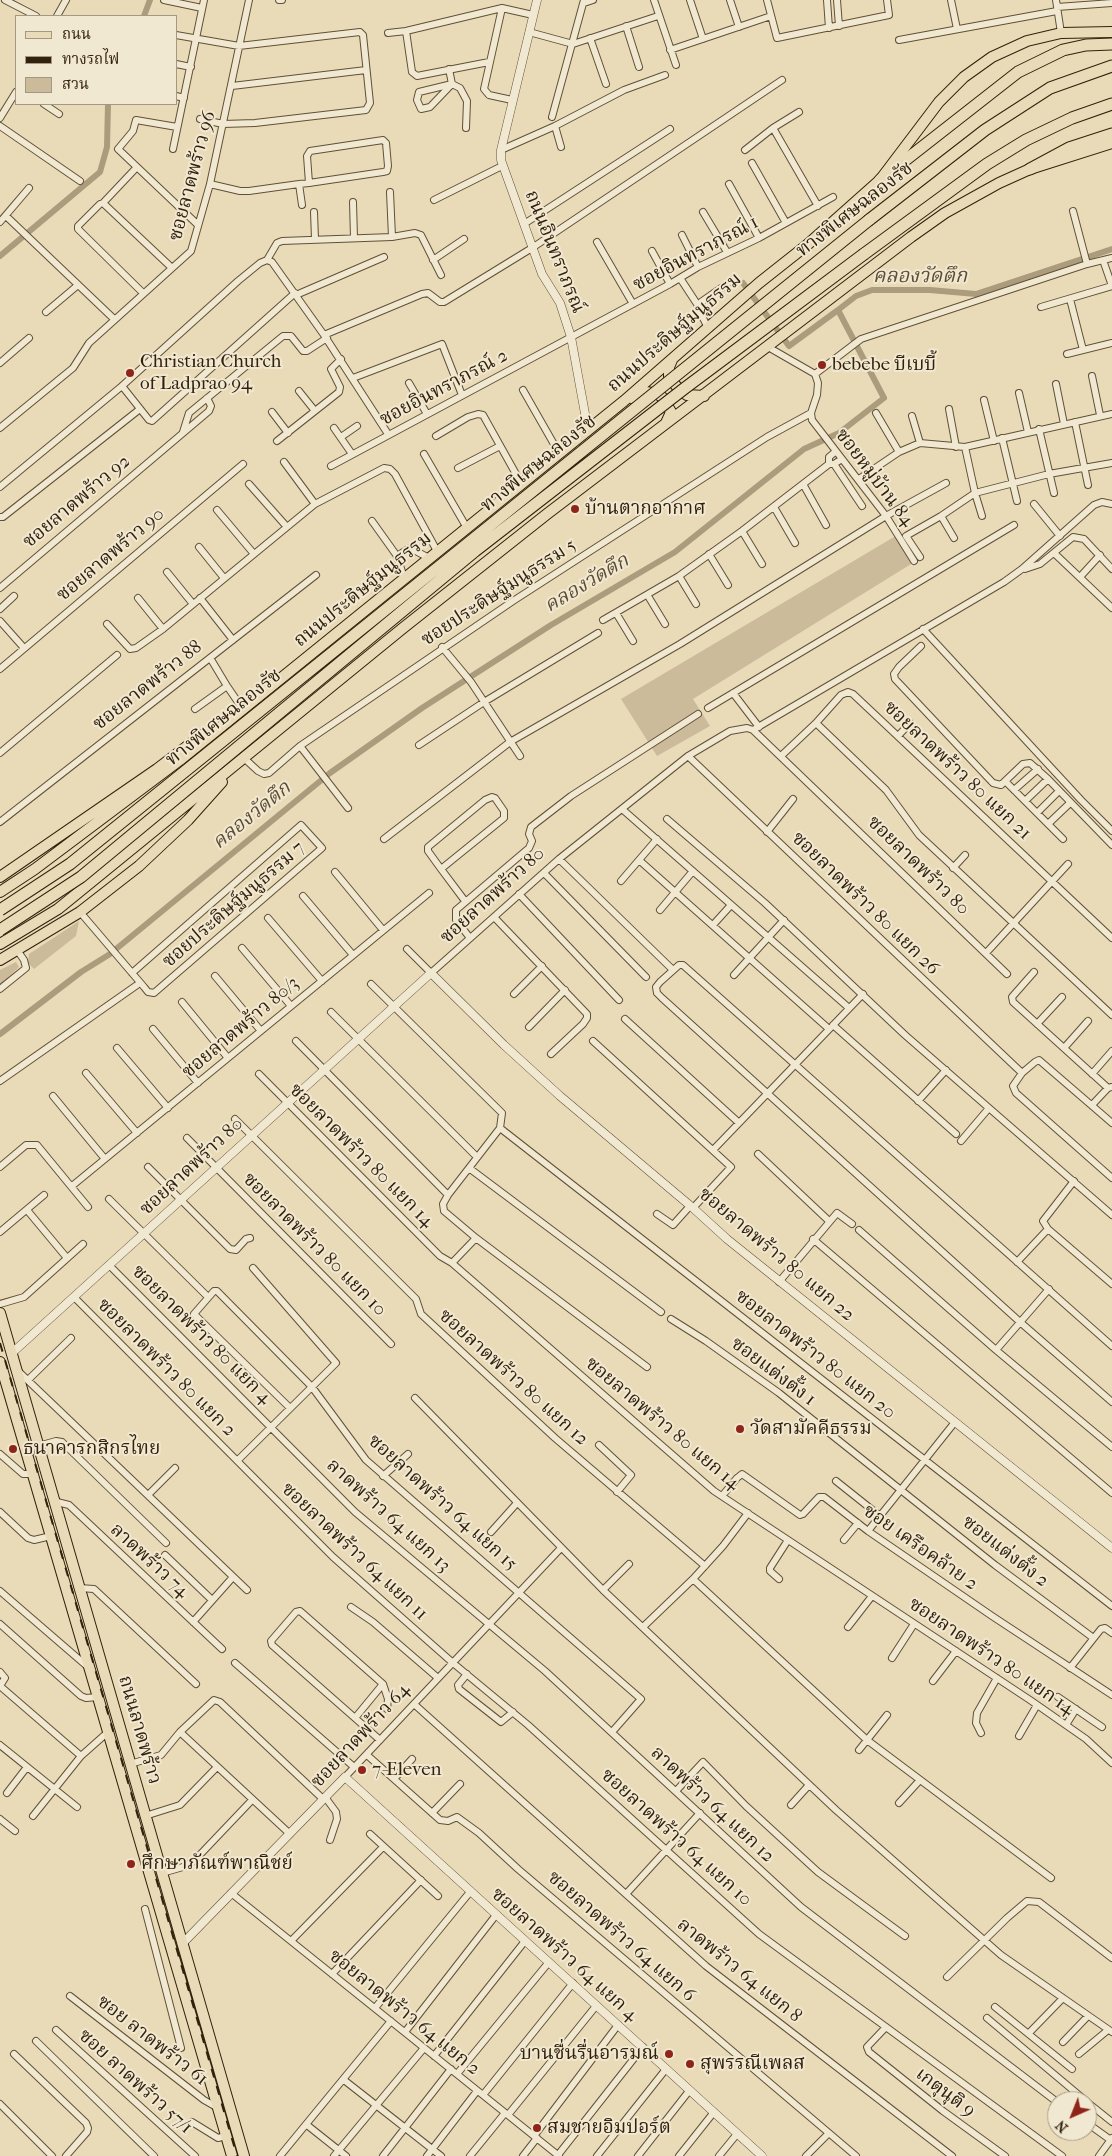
<!DOCTYPE html>
<html>
<head>
<meta charset="utf-8">
<style>
	body { margin:0 }
	#map { position:relative; width:1112px; height:2156px; overflow:hidden; background:#eadbb8; font-family:"IM FELL French Canon","Noto Serif Thai",serif }
	canvas { display:block }
	.legend { position:absolute; left:15px; top:15px; width:162px; height:90px; box-sizing:border-box; background:#f1e8d1; border:1px solid #a59882; margin:0; padding:6px 9px; list-style:none; font-size:15px; color:#32210c }
	.legend li { display:flex; align-items:center; gap:10px; height:25px }
	.legend b { width:25px; border:1px solid #a59882 }
	.north { position:absolute; left:1047px; top:2091px; width:50px; height:50px; box-sizing:border-box; background:#f1e8d1; border:1px solid #a59882; border-radius:50%; rotate:224deg; font-size:14px; font-weight:700; line-height:20px; text-align:center; color:#32210c }
	.north::after { content:''; display:block; margin:auto; width:18px; height:22px; background:#8f2418; clip-path:polygon(50% 0,100% 100%,50% 72%,0 100%) }
</style>
</head>
<body>
<div id="map">
<canvas width="1112" height="2156"></canvas>
<ul class="legend">
<li><b style="height:6px;background:#eadbb8"></b>ถนน</li>
<li><b style="height:6px;background:#32210c"></b>ทางรถไฟ</li>
<li><b style="height:14px;background:#cbbb9b"></b>สวน</li>
</ul>
<div class="north">N</div>
</div>
<script>
const ctx = document.querySelector('canvas').getContext('2d');
ctx.lineJoin = 'round';
function paint(path, color) { ctx.fillStyle = color; ctx.fill(path, 'evenodd'); }
const poly = rows => new Path2D(rows.map(r => 'M' + r).join(''));
function trace(path, color, width, dash) { ctx.strokeStyle = color; ctx.lineWidth = width; ctx.lineCap = dash ? 'butt' : 'round'; ctx.setLineDash(dash || []); ctx.stroke(path); }
function write(font, color, halo, rows, align = 'center') {
  ctx.font = font + ' "IM FELL French Canon","Noto Serif Thai",serif'; ctx.lineWidth = 4; ctx.setLineDash([]); ctx.textBaseline = 'middle'; ctx.strokeStyle = halo; ctx.fillStyle = color; for (const [text, x, y, turn = 0] of rows) {
    ctx.save(); ctx.translate(x, y); ctx.rotate((+turn || 0) * Math.PI / 180); ctx.textAlign = isNaN(turn) ? turn : align; if (halo) ctx.strokeText(text, 0, 0); ctx.fillText(text, 0, 0); ctx.restore();
  }
}
paint(poly([
	[899,534,916,561,693,699,710,726,657,756,621,699],
	[79,921,76,936,34,969,29,964,28,962,29,954],
	[16,962,19,967,0,985,0,970]
]), '#cbbb9b');
trace(poly([
	[144,16,150,0],
	[0,256,100,172,107,147,108,104],
	[743,283,789,346,838,310],
	[0,1034,81,972,110,954,330,773,422,708,551,625,675,552,804,449,839,433,884,398,838,310,856,296,872,290,930,290,976,294,1112,249]
]), '#ab9c7e', 6);
const minor = poly([
	[5,0,36,16],
	[164,0,202,8],
	[279,0,282,0],
	[654,0,676,65],
	[690,0,703,39],
	[730,0,739,27],
	[767,0,777,38,889,15,887,0],
	[827,0,829,28],
	[837,0,839,26],
	[951,0,957,29],
	[1056,0,1061,33],
	[584,3,593,0],
	[1057,7,1112,3],
	[502,8,484,89,489,95,512,100],
	[57,16,66,0],
	[626,26,639,67],
	[529,32,573,44,658,16],
	[388,33,406,31],
	[176,35,239,46,360,32,363,35,370,103,366,110,255,123,223,124,200,119],
	[590,38,606,84],
	[899,40,1057,11],
	[670,50,771,16],
	[489,62,417,76,412,72,406,31,502,8,533,15],
	[176,64,191,67],
	[449,69,452,84,460,88,467,101,466,128],
	[452,84,430,107,421,109,417,100,419,92,452,84],
	[232,86,366,70],
	[176,96,184,98],
	[44,104,59,114],
	[552,117,584,0],
	[0,118,16,92],
	[0,126,80,181],
	[555,126,624,90,665,75],
	[177,127,136,120,133,131,118,149,197,224],
	[773,128,818,206],
	[173,149,204,0],
	[501,150,555,126,561,147],
	[745,150,773,128,799,112],
	[752,163,786,223],
	[210,184,240,191,249,191,299,184,309,183,383,172,387,171,388,166,386,143,383,140,310,151,307,156,309,183],
	[299,184,302,205],
	[729,184,759,238],
	[390,192,392,237],
	[434,200,502,166],
	[353,202,354,238],
	[103,203,137,167],
	[1073,211,1087,264],
	[314,212,315,239],
	[703,212,727,252],
	[6,216,114,319],
	[0,222,29,188],
	[524,224,670,129],
	[682,235,698,267],
	[597,242,633,304],
	[652,251,670,284],
	[267,260,277,243,282,241,392,237,415,233,421,235,441,275],
	[433,260,464,239],
	[1103,260,1112,286],
	[680,278,699,307],
	[143,293,78,229,78,226,100,204,103,203,172,268],
	[296,295,384,257],
	[1070,299,1083,350],
	[1041,307,1112,286],
	[46,312,78,285],
	[708,328,700,312,701,302,734,279],
	[324,335,388,434],
	[768,347,815,374,861,339,1087,264,1112,258],
	[1067,354,1112,343],
	[0,363,29,338],
	[1092,376,1100,415],
	[353,378,442,344,462,395],
	[409,383,427,414],
	[1056,384,1064,424],
	[122,386,149,420,152,421,295,293],
	[523,390,559,453],
	[299,391,315,411],
	[1019,393,1028,432],
	[984,400,994,441],
	[949,409,956,447],
	[272,412,288,433],
	[811,413,812,420,886,516,914,561],
	[876,413,899,452],
	[912,416,920,443],
	[1075,422,1088,485],
	[0,428,73,368,89,343,191,251,210,184,249,0],
	[334,428,352,454],
	[1039,429,1054,493],
	[183,432,189,413,283,336,291,336,303,351,307,351,327,338],
	[436,436,468,417,478,414,483,415,521,483],
	[341,437,357,426],
	[1002,438,1017,501],
	[277,441,339,392,340,387,331,369,341,359],
	[965,447,975,493,982,516],
	[424,454,467,528],
	[284,462,315,504],
	[829,464,829,457,835,452],
	[834,464,862,506],
	[331,466,670,284,698,267,759,238,833,197],
	[458,468,500,446],
	[859,479,899,452,920,443,965,447,1112,414],
	[249,484,287,527],
	[803,484,826,525],
	[0,487,122,386,238,281,260,263,267,260,272,262,324,335,422,294,428,293,440,302,444,302,532,248,782,80],
	[1034,504,1060,536],
	[774,507,795,543],
	[217,510,254,554],
	[941,516,954,538],
	[0,517,3,517,140,409],
	[372,521,397,556],
	[742,531,762,564],
	[199,547,224,578],
	[1054,553,1112,608],
	[709,554,728,585],
	[920,557,906,536,941,516,975,493,1049,474,1112,463],
	[1025,569,1040,564,1073,537,1084,539,1112,569],
	[167,572,193,604],
	[679,576,696,604],
	[1080,577,1100,555],
	[404,578,397,556,410,548,429,558],
	[0,588,209,411,211,406,207,398],
	[648,596,665,624],
	[138,598,163,629],
	[200,598,233,640],
	[0,609,14,596],
	[616,613,633,641],
	[603,620,679,576,742,531,829,464,834,464,842,459],
	[0,621,24,648],
	[107,624,130,649,136,648,163,629,315,504,384,468,390,469,395,474,437,551],
	[923,629,1081,800,1112,831],
	[921,646,899,667,894,674,895,679,993,783,1001,785,1023,764,1030,763,1048,779,1112,845],
	[442,647,471,682,520,756],
	[212,661,227,686],
	[0,669,243,464],
	[733,693,759,727],
	[708,708,1014,525],
	[195,709,227,686,242,708],
	[816,723,886,790,919,835,1112,1015],
	[753,730,1004,582,1022,569,1094,505,1102,502,1112,504],
	[898,736,910,723],
	[419,745,484,702,598,633],
	[0,753,117,655],
	[688,756,1022,1073],
	[781,756,816,723,841,695,848,692,853,694,1112,938],
	[245,759,258,771,264,774,269,773,300,746],
	[1006,782,1063,839],
	[1014,790,1038,769],
	[1025,801,1048,779],
	[348,808,300,746,513,601,767,437,811,413,817,395,818,383,815,374],
	[622,809,849,1008],
	[1037,813,1059,791],
	[667,819,765,903,905,1035,1112,1215],
	[0,822,316,575],
	[1048,824,1070,803],
	[767,832,793,799],
	[384,839,510,742,680,644,886,516,946,483],
	[559,859,673,970],
	[639,860,829,1029],
	[953,868,965,855],
	[441,869,504,818,504,811,495,798,492,797,485,800,428,847,428,851,441,869,465,901],
	[335,872,383,930],
	[544,873,646,977],
	[621,881,657,839],
	[519,894,619,1000],
	[303,896,353,955],
	[660,910,693,871],
	[80,912,144,987,148,992,154,993,322,848,301,825,132,973],
	[494,917,587,1014,587,1018,583,1024,551,1054],
	[268,918,322,981],
	[713,925,731,905],
	[470,938,456,920,456,910,529,848,532,841,529,834,531,827,571,796,698,714],
	[242,948,291,1006],
	[407,949,431,973,559,859,688,756,730,731,747,728,753,730,1007,974],
	[986,953,1068,864],
	[1034,972,1012,997,1013,1002,1108,1088],
	[734,975,784,920],
	[215,976,261,1031],
	[371,984,502,1113,500,1128,448,1195,443,1204,444,1211,476,1238,647,1367],
	[0,989,26,968,24,960,17,950],
	[514,994,542,966],
	[182,1002,228,1058],
	[331,1012,477,1157],
	[625,1019,738,1122],
	[1037,1024,1062,997],
	[833,1025,956,1134],
	[529,1027,565,990],
	[153,1029,198,1083],
	[296,1041,448,1195],
	[593,1041,731,1167,693,1208],
	[117,1048,168,1108],
	[1064,1048,1088,1021],
	[86,1073,137,1133],
	[259,1074,440,1256,452,1263,714,1491,1030,1700,1086,1739,1112,1763],
	[1092,1074,1112,1051],
	[0,1081,137,985],
	[53,1096,105,1159],
	[918,1101,946,1070],
	[1092,1105,1108,1088,1112,1087],
	[235,1119,416,1299,421,1314,555,1438,705,1566],
	[1112,1123,1039,1060,1035,1062,1022,1073,1013,1086,1016,1093,1112,1178],
	[500,1128,1112,1606],
	[187,1138,391,1344],
	[961,1141,989,1108],
	[713,1150,863,994],
	[758,1154,829,1221],
	[0,1167,26,1145,37,1145,88,1207],
	[148,1167,230,1249,236,1250,246,1239,250,1238],
	[469,1168,661,1312],
	[1074,1181,1043,1221,1048,1229,1112,1284],
	[72,1186,429,893],
	[109,1199,208,1297],
	[27,1210,67,1258],
	[657,1214,673,1225,690,1206],
	[859,1230,996,1350,1112,1447],
	[0,1232,44,1195],
	[813,1239,1112,1493],
	[1017,1262,1048,1229],
	[452,1263,476,1238],
	[109,1265,355,1512,545,1671,801,1907,1057,2102],
	[779,1282,837,1213,852,1224],
	[74,1297,333,1557,453,1663,528,1725,759,1934,1062,2156],
	[0,1304,24,1297,83,1244],
	[671,1319,706,1341,779,1393,995,1565,1092,1637],
	[1112,1346,683,965,679,965,660,982,656,987,657,993,662,998,1020,1322,1112,1402],
	[996,1350,1049,1289],
	[18,1371,247,1590],
	[28,1380,71,1338],
	[415,1398,603,1590,836,1810,1001,1955,1112,2032],
	[290,1408,194,1314,214,1291,217,1291,312,1387,366,1460,641,1699,612,1732],
	[599,1445,631,1475,617,1492],
	[38,1446,56,1441,62,1442,166,1543],
	[0,1454,23,1474,33,1474],
	[238,1460,336,1363,253,1268],
	[383,1476,408,1454],
	[836,1481,880,1516],
	[148,1495,175,1468],
	[722,1496,737,1478,742,1474,800,1515,803,1514,819,1497,824,1497,868,1531,992,1616,1112,1695],
	[53,1501,69,1505,222,1649],
	[0,1512,28,1538,34,1540,51,1536],
	[868,1531,955,1422],
	[491,1532,517,1503],
	[844,1540,858,1523],
	[165,1555,212,1600],
	[693,1579,867,1740,1051,1878],
	[779,1579,770,1571,770,1568,788,1540],
	[79,1588,94,1589,196,1684],
	[603,1590,629,1564],
	[0,1591,88,1667],
	[351,1607,373,1622,438,1678],
	[193,1622,233,1577],
	[0,1624,81,1696,86,1698,98,1697],
	[643,1627,693,1579,723,1546,748,1513],
	[848,1627,872,1596],
	[892,1658,914,1624],
	[235,1663,354,1767],
	[1070,1668,1101,1629,1105,1628,1112,1633],
	[0,1672,5,1678,0,1686],
	[467,1674,458,1685,459,1689,501,1722,513,1712],
	[933,1681,956,1651],
	[0,1686,81,1756,108,1732],
	[1058,1697,1102,1727],
	[414,1704,706,1966,952,2156],
	[355,1718,383,1684],
	[1066,1725,1076,1709],
	[180,1732,290,1834],
	[981,1733,976,1723,977,1713,997,1678],
	[1019,1736,1037,1705],
	[380,1740,272,1645,271,1641,296,1612,300,1611,383,1684,388,1699,387,1709],
	[0,1745,77,1807],
	[859,1750,887,1715],
	[367,1755,440,1820,448,1821,457,1817,479,1833,518,1869,856,2156],
	[130,1764,161,1755,180,1732,214,1700,220,1702,323,1799],
	[345,1777,561,1548],
	[394,1779,412,1759],
	[676,1791,703,1762,746,1806,818,1872,905,1936],
	[7,1793,27,1767],
	[325,1797,336,1812,337,1819,330,1840],
	[899,1803,920,1780],
	[791,1805,809,1785],
	[432,1813,460,1784],
	[33,1816,81,1756],
	[145,1816,180,1805,217,1767],
	[0,1819,15,1831],
	[370,1834,438,1896],
	[162,1873,183,1867,194,1861,252,1800],
	[231,1893,559,2156],
	[626,1894,700,1813],
	[145,1909,181,2048],
	[291,1941,383,1847],
	[332,1974,421,1880],
	[947,1977,1007,1918,1027,1901,1039,1902,1112,1958],
	[70,1996,204,2100,218,2108],
	[995,2007,1072,2069],
	[375,2008,470,1892],
	[987,2018,1086,2101],
	[886,2027,867,2047,869,2052,943,2111,1005,2156],
	[56,2030,195,2156],
	[405,2032,496,1915],
	[1029,2033,1063,1998],
	[36,2041,154,2156],
	[1063,2042,1088,2016],
	[14,2054,86,2123,88,2128,87,2132,66,2156],
	[1079,2054,1108,2030],
	[434,2056,525,1941],
	[457,2074,549,1962],
	[344,2080,441,2156],
	[483,2095,573,1983],
	[1087,2102,1112,2122],
	[0,2104,52,2156],
	[508,2115,596,2006],
	[192,2122,218,2138,226,2136],
	[1087,2123,1112,2141],
	[307,2125,346,2156],
	[534,2136,618,2025],
	[558,2155,643,2047],
	[280,2156,391,2021],
	[334,2156,424,2048],
	[383,2156,451,2069],
	[427,2156,477,2091],
	[470,2156,505,2113],
	[523,2156,537,2138],
	[597,2156,666,2069],
	[638,2156,689,2091],
	[679,2156,714,2112],
	[719,2156,737,2134],
	[806,2156,828,2134],
	[1099,2156,1112,2138]
]);
const tertiary = poly([
	[537,0,501,150,501,160,542,274,560,303,571,337,588,430],
	[12,1353,431,973,504,1045,560,1096,693,1208,727,1239,1112,1548],
	[182,1944,345,1777,762,2156]
]);
const primary = poly([
	[672,360,669,367,669,377,677,387,687,395,704,396],
	[632,398,646,392,658,394,663,398,671,412,666,423],
	[0,877,157,769,202,735],
	[0,892,35,869,180,760,624,401,759,283,807,245,880,180,939,102,964,77,992,57,1027,41,1061,33,1112,32],
	[0,944,58,909,403,628,547,514,911,237,945,213,999,183,1030,169,1112,143],
	[0,960,80,912,139,866,188,820,222,782],
	[0,1313,244,2156],
	[0,1362,232,2156]
]);
const motorway = poly([
	[1030,169,1069,148,1112,134],
	[880,180,1018,72,1063,50,1086,45,1112,44],
	[869,220,985,130,1050,88,1112,66],
	[864,254,987,164,1026,140,1072,118,1112,104]
]);
trace(minor, '#605037', 8);
trace(tertiary, '#605037', 9);
trace(primary, '#32210c', 12);
trace(motorway, '#32210c', 13);
trace(minor, '#f1e8d1', 6);
trace(tertiary, '#f1e8d1', 8);
trace(primary, '#eadbb8', 10);
trace(motorway, '#eadbb8', 11);
trace(poly([
	[0,1343,237,2156]
]), '#32210c', 2, [9, 9]);
const motorwayBridge = poly([
	[0,910,70,864,869,220],
	[0,930,81,877,475,551,685,388,864,254]
]);
trace(motorwayBridge, '#32210c', 13, []);
trace(motorwayBridge, '#eadbb8', 11);
for (const [x, y, r, color] of [
	[822,365,5,"#8f2418"],
	[130,373,5,"#8f2418"],
	[575,509,5,"#8f2418"],
	[740,1429,5,"#8f2418"],
	[13,1449,5,"#8f2418"],
	[362,1770,5,"#8f2418"],
	[131,1864,5,"#8f2418"],
	[669,2054,5,"#8f2418"],
	[690,2064,5,"#8f2418"],
	[537,2128,5,"#8f2418"]
]) { const dot = new Path2D(); dot.arc(x, y, r, 0, 2 * Math.PI); ctx.fillStyle = color; ctx.fill(dot); trace(dot, '#f1e8d1', 2); }
write('19px', '#32210c', '#f1e8d1', [
	["ซอยลาดพร้าว 96",193,176,-75],
	["ทางพิเศษฉลองรัช",855,210,-38],
	["ถนนอินทราภรณ์",554,252,68],
	["ซอยอินทราภรณ์ 1",696,254,-28],
	["ถนนประดิษฐ์มนูธรรม",675,333,-41],
	["ซอยอินทราภรณ์ 2",444,388,-28],
	["ทางพิเศษฉลองรัช",539,464,-39],
	["ซอยหมู่บ้าน 84",874,478,53],
	["ซอยลาดพร้าว 92",77,502,-40],
	["ซอยลาดพร้าว 90",111,555,-40],
	["ถนนประดิษฐ์มนูธรรม",363,590,-39],
	["ซอยประดิษฐ์มนูธรรม 5",499,593,-33],
	["ซอยลาดพร้าว 88",148,686,-38],
	["ทางพิเศษฉลองรัช",224,718,-39],
	["ซอยลาดพร้าว 80 แยก 21",957,771,43],
	["ซอยลาดพร้าว 80",918,866,44],
	["ซอยลาดพร้าว 80",493,896,-42],
	["ซอยลาดพร้าว 80 แยก 26",865,904,44],
	["ซอยประดิษฐ์มนูธรรม 7",234,905,-41],
	["ซอยลาดพร้าว 80/3",241,1028,-40],
	["ซอยลาดพร้าว 80 แยก 14",361,1156,45],
	["ซอยลาดพร้าว 80",192,1167,-43],
	["ซอยลาดพร้าว 80 แยก 10",314,1245,45],
	["ซอยลาดพร้าว 80 แยก 22",776,1255,40],
	["ซอยลาดพร้าว 80 แยก 4",201,1335,45],
	["ซอยลาดพร้าว 80 แยก 20",815,1355,38],
	["ซอยลาดพร้าว 80 แยก 2",166,1368,45],
	["ซอยแต่งตั้ง 1",773,1372,37],
	["ซอยลาดพร้าว 80 แยก 12",513,1378,42],
	["ซอยลาดพร้าว 80 แยก 14",662,1424,40],
	["ซอยลาดพร้าว 64 แยก 15",442,1503,42],
	["ลาดพร้าว 64 แยก 13",388,1516,42],
	["ซอย เครือคล้าย 2",920,1548,35],
	["ซอยลาดพร้าว 64 แยก 11",354,1552,43],
	["ซอยแต่งตั้ง 2",1005,1552,38],
	["ลาดพร้าว 74",149,1561,43],
	["ซอยลาดพร้าว 80 แยก 14",991,1657,34],
	["ถนนลาดพร้าว",139,1730,74],
	["ซอยลาดพร้าว 64",361,1736,-47],
	["ลาดพร้าว 64 แยก 12",712,1805,43],
	["ซอยลาดพร้าว 64 แยก 10",676,1838,42],
	["ซอยลาดพร้าว 64 แยก 6",621,1937,41],
	["ซอยลาดพร้าว 64 แยก 4",564,1955,42],
	["ลาดพร้าว 64 แยก 8",739,1971,39],
	["ซอยลาดพร้าว 64 แยก 2",404,2013,39],
	["ซอย ลาดพร้าว 61",152,2041,38],
	["ซอย ลาดพร้าว 57/1",135,2082,42],
	["เกตุนุติ 9",945,2093,37]
]);
write('19px', '#32210c', '#f1e8d1', [
	["Christian Church",140,362],
	["of Ladprao 94",140,384],
	["bebebe บีเบบี้",832,365],
	["บ้านตากอากาศ",585,509],
	["วัดสามัคคีธรรม",750,1429],
	["ธนาคารกสิกรไทย",23,1449],
	["7-Eleven",372,1770],
	["ศึกษาภัณฑ์พาณิชย์",141,1864],
	["บานชื่นรื่นอารมณ์",659,2054,"right"],
	["สุพรรณีเพลส",700,2064],
	["สมชายอิมปอร์ต",547,2128]
], 'left');
write('italic 20px', '#5c4c34', '#f1e8d1', [
	["คลองวัดตึก",920,277],
	["คลองวัดตึก",587,584,-31],
	["คลองวัดตึก",252,816,-39]
]);
</script>
</body>
</html>
